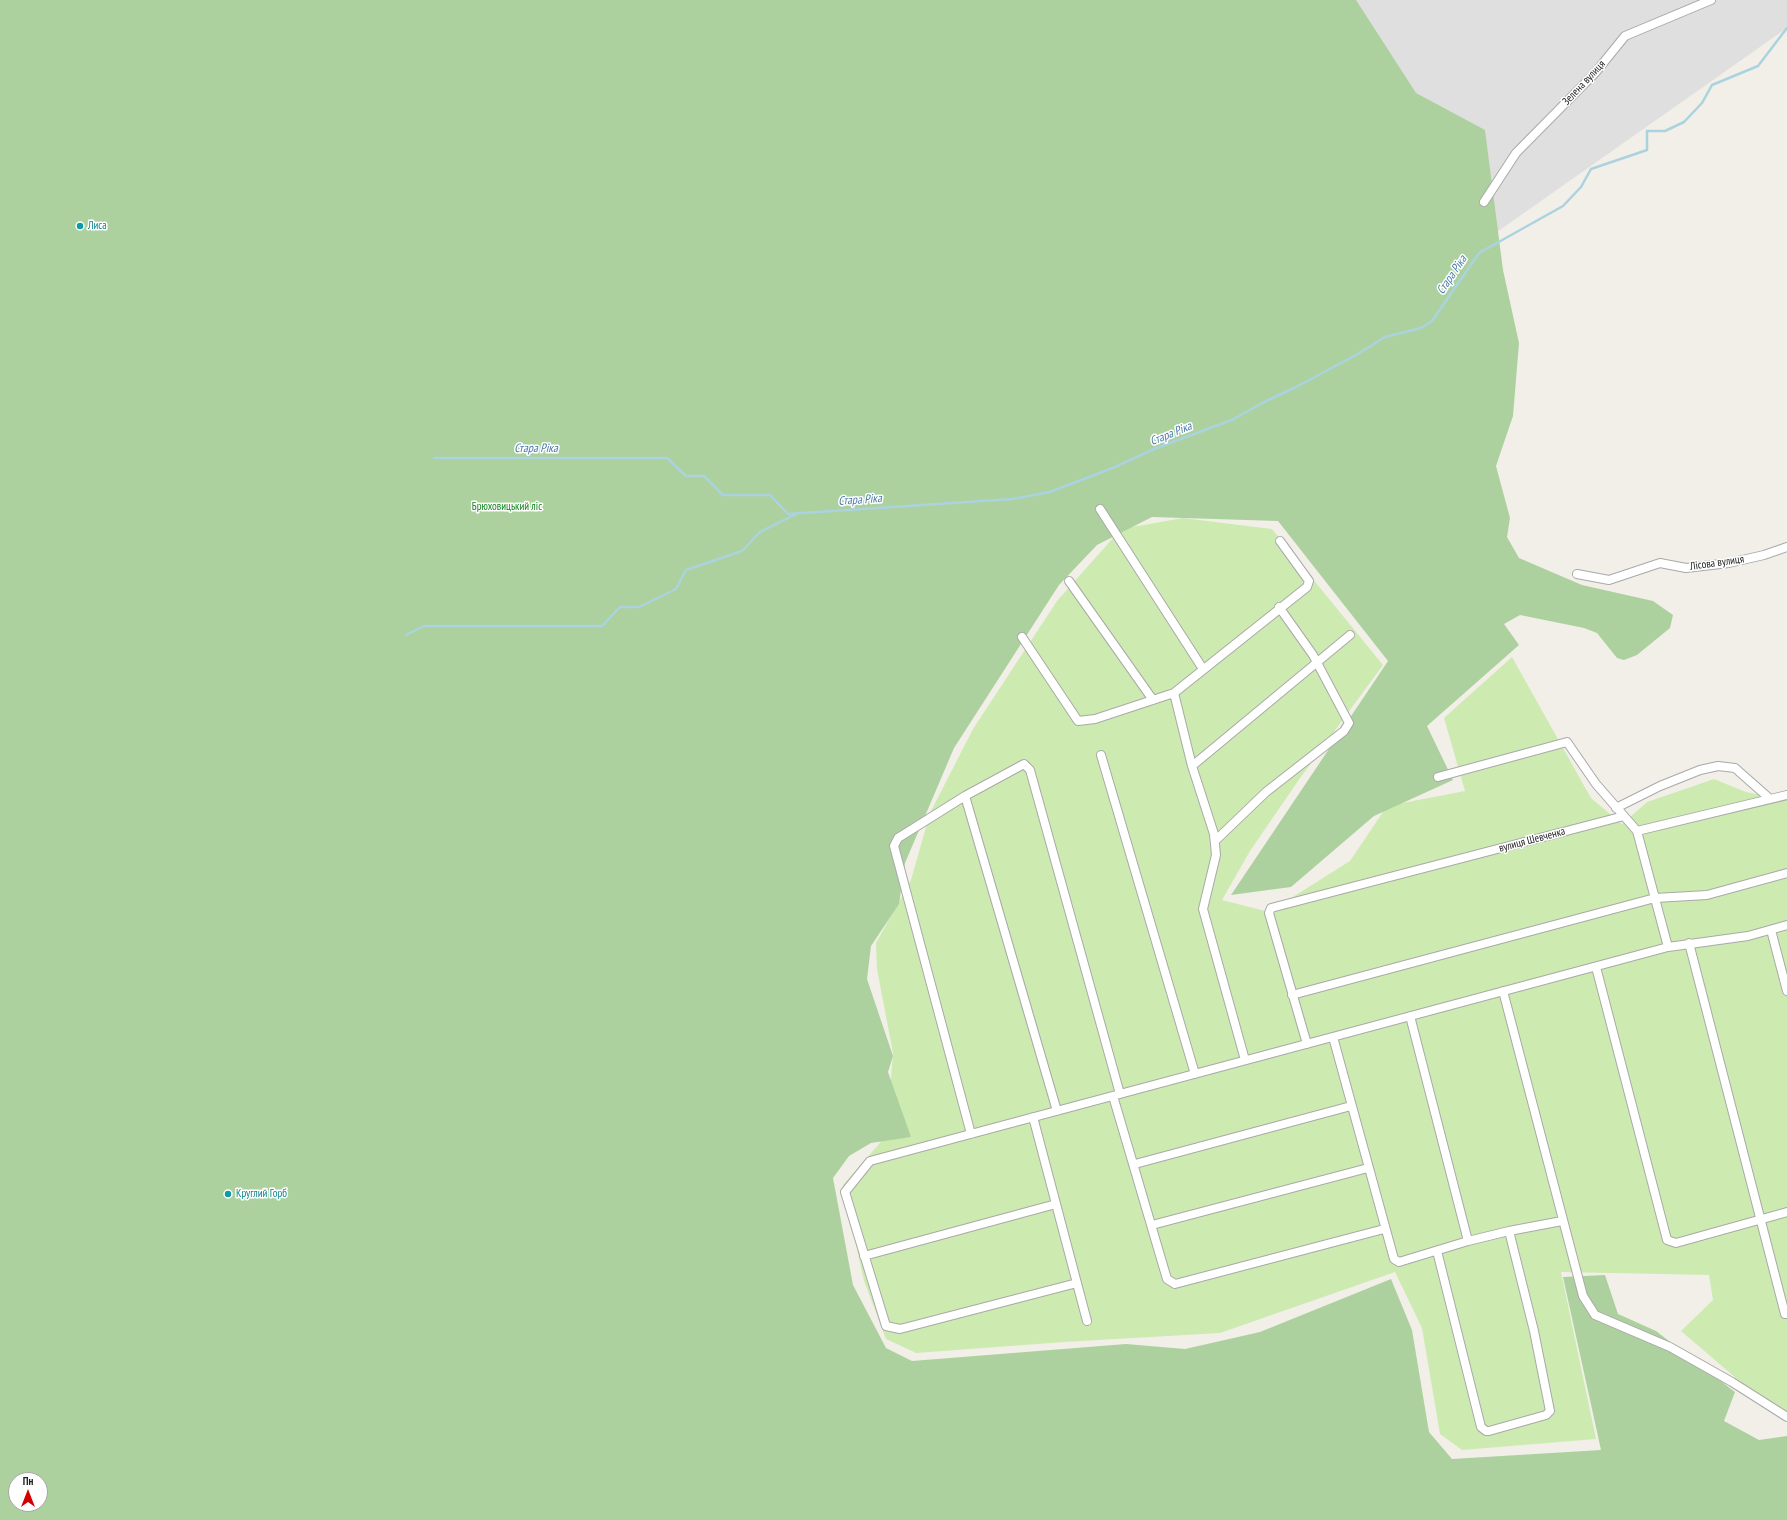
<!DOCTYPE html>
<html>
<head>
<meta charset="utf-8">
<style>
	body { margin:0 }
	#map { position:relative; width:1787px; height:1520px; overflow:hidden; background:#f2efe9; font-family:"PT Sans Narrow",sans-serif }
	canvas { display:block }
	.north { position:absolute; left:8px; top:1472px; width:40px; height:40px; box-sizing:border-box; background:#fff; border:1px solid #a7a7a7; border-radius:50%; rotate:0deg; font-size:11px; font-weight:700; line-height:16px; text-align:center; color:#222 }
	.north::after { content:''; display:block; margin:auto; width:14px; height:18px; background:#d40000; clip-path:polygon(50% 0,100% 100%,50% 72%,0 100%) }
</style>
</head>
<body>
<div id="map">
<canvas width="1787" height="1520"></canvas>
<div class="north">Пн</div>
</div>
<script>
const ctx = document.querySelector('canvas').getContext('2d');
ctx.lineJoin = 'round';
function paint(path, color) { ctx.fillStyle = color; ctx.fill(path, 'evenodd'); }
const poly = rows => new Path2D(rows.map(r => 'M' + r).join(''));
function trace(path, color, width, dash) { ctx.strokeStyle = color; ctx.lineWidth = width; ctx.lineCap = dash ? 'butt' : 'round'; ctx.setLineDash(dash || []); ctx.stroke(path); }
function write(font, color, halo, rows, align = 'center') {
  ctx.font = font + ' "PT Sans Narrow",sans-serif'; ctx.lineWidth = 3; ctx.setLineDash([]); ctx.textBaseline = 'middle'; ctx.strokeStyle = halo; ctx.fillStyle = color; for (const [text, x, y, turn = 0] of rows) {
    ctx.save(); ctx.translate(x, y); ctx.rotate((+turn || 0) * Math.PI / 180); ctx.textAlign = isNaN(turn) ? turn : align; if (halo) ctx.strokeText(text, 0, 0); ctx.fillText(text, 0, 0); ctx.restore();
  }
}
paint(poly([
	[1291,0,1787,0,1787,28,1450,265]
]), '#e0dfdf');
paint(poly([
	[1183,518,1272,529,1383,665,1298,781,1250,851,1222,900,1269,912,1350,861,1387,806,1465,791,1444,718,1512,657,1591,798,1622,824,1647,802,1714,779,1746,792,1787,800,1787,1415,1758,1397,1681,1331,1713,1300,1709,1275,1561,1272,1596,1439,1462,1450,1440,1434,1422,1328,1395,1272,1220,1333,1064,1342,916,1353,886,1339,864,1281,843,1185,886,1136,893,1053,877,969,876,943,911,880,930,813,973,729,1057,601,1121,529]
]), '#cdebb0');
paint(poly([
	[0,0,1356,0,1416,93,1485,130,1503,270,1519,343,1513,416,1496,466,1510,518,1507,537,1519,558,1582,585,1653,601,1673,615,1670,628,1637,655,1624,660,1617,658,1597,633,1584,628,1520,615,1504,624,1519,645,1427,726,1453,780,1374,816,1291,887,1231,895,1388,661,1278,521,1152,517,1097,545,1059,585,954,748,905,863,899,904,871,946,867,979,893,1056,888,1072,911,1137,871,1143,849,1156,833,1178,853,1285,886,1348,912,1361,1126,1344,1185,1349,1260,1332,1391,1279,1412,1330,1429,1432,1452,1459,1601,1450,1563,1277,1605,1275,1618,1314,1656,1331,1735,1392,1724,1421,1759,1440,1787,1436,1787,1520,0,1520],
	[16,1480,40,1480,40,1504,16,1504]
]), '#add19e');
trace(poly([
	[434,458,667,458,686,476,704,476,723,495,770,495,788,514,1013,499,1050,492,1115,467,1154,449,1234,419,1264,402,1296,387,1356,355,1385,337,1421,328,1432,321,1479,253,1563,206,1581,187,1591,169,1647,150,1647,131,1665,131,1684,122,1702,103,1712,85,1758,66,1787,28],
	[406,635,424,626,602,626,620,607,639,607,676,589,686,570,742,551,760,532,796,514]
]), '#aad3df', 2.5);
const street = poly([
	[1484,202,1516,153,1595,73,1625,36,1711,0],
	[1100,509,1203,669],
	[1577,574,1609,580,1660,563,1686,568,1729,563,1764,555,1787,547],
	[1069,581,1153,700],
	[1022,637,1078,721,1095,719,1174,693],
	[1101,755,1195,1074],
	[1192,766,1174,693,1307,587,1309,581,1280,541],
	[1438,777,1567,742,1596,784,1637,831,1668,947],
	[965,796,1057,1111],
	[1616,808,1660,786,1700,770,1718,766,1735,768,1769,798],
	[1637,831,1787,795],
	[1215,841,1266,792,1344,731,1349,723,1313,655,1279,607],
	[1771,930,1787,991],
	[1689,943,1785,1314,1787,1314],
	[1596,967,1667,1240,1676,1243,1787,1212],
	[1503,991,1583,1296,1595,1315,1670,1347,1732,1382,1787,1417],
	[1292,995,1655,898,1707,895,1787,873],
	[1410,1016,1468,1241,1509,1231,1562,1221],
	[1333,1037,1394,1259,1399,1262,1468,1241],
	[1307,1044,1269,913,1271,908,1624,816],
	[1245,1060,1203,909,1216,855,1214,834,1192,766,1350,635],
	[1113,1096,1167,1279,1175,1284,1384,1229],
	[1033,1117,1087,1321],
	[971,1134,894,846,898,838,965,796,1024,764,1030,770,1120,1094],
	[1135,1164,1351,1106],
	[1152,1225,1368,1168],
	[1437,1251,1481,1427,1486,1431,1489,1431,1546,1415,1550,1411,1534,1331,1509,1231],
	[864,1256,1056,1204],
	[1077,1283,900,1329,886,1326,845,1192,870,1161,1668,947,1748,936,1787,925]
]);
trace(street, '#a9a9a9', 10);
trace(street, '#fff', 8);
for (const [x, y, r, color] of [
	[80,226,4,"#0f9aa8"],
	[228,1194,4,"#0f9aa8"]
]) { const dot = new Path2D(); dot.arc(x, y, r, 0, 2 * Math.PI); ctx.fillStyle = color; ctx.fill(dot); trace(dot, '#fff', 1.5); }
write('11px', '#222', '#fff', [
	["Зелена вулиця",1584,83,-47],
	["Лісова вулиця",1717,563,-8],
	["вулиця Шевченка",1532,840,-15]
]);
write('11px', '#0d838f', '#fff', [
	["Лиса",88,226],
	["Круглий Горб",236,1194]
], 'left');
write('11px', '#0c8416', '#fff', [
	["Брюховицький ліс",507,507]
]);
write('italic 12px', '#4a7aab', '#fff', [
	["Стара Ріка",1452,275,-56],
	["Стара Ріка",1171,434,-22],
	["Стара Ріка",536,449],
	["Стара Ріка",860,500,-4]
]);
</script>
</body>
</html>
